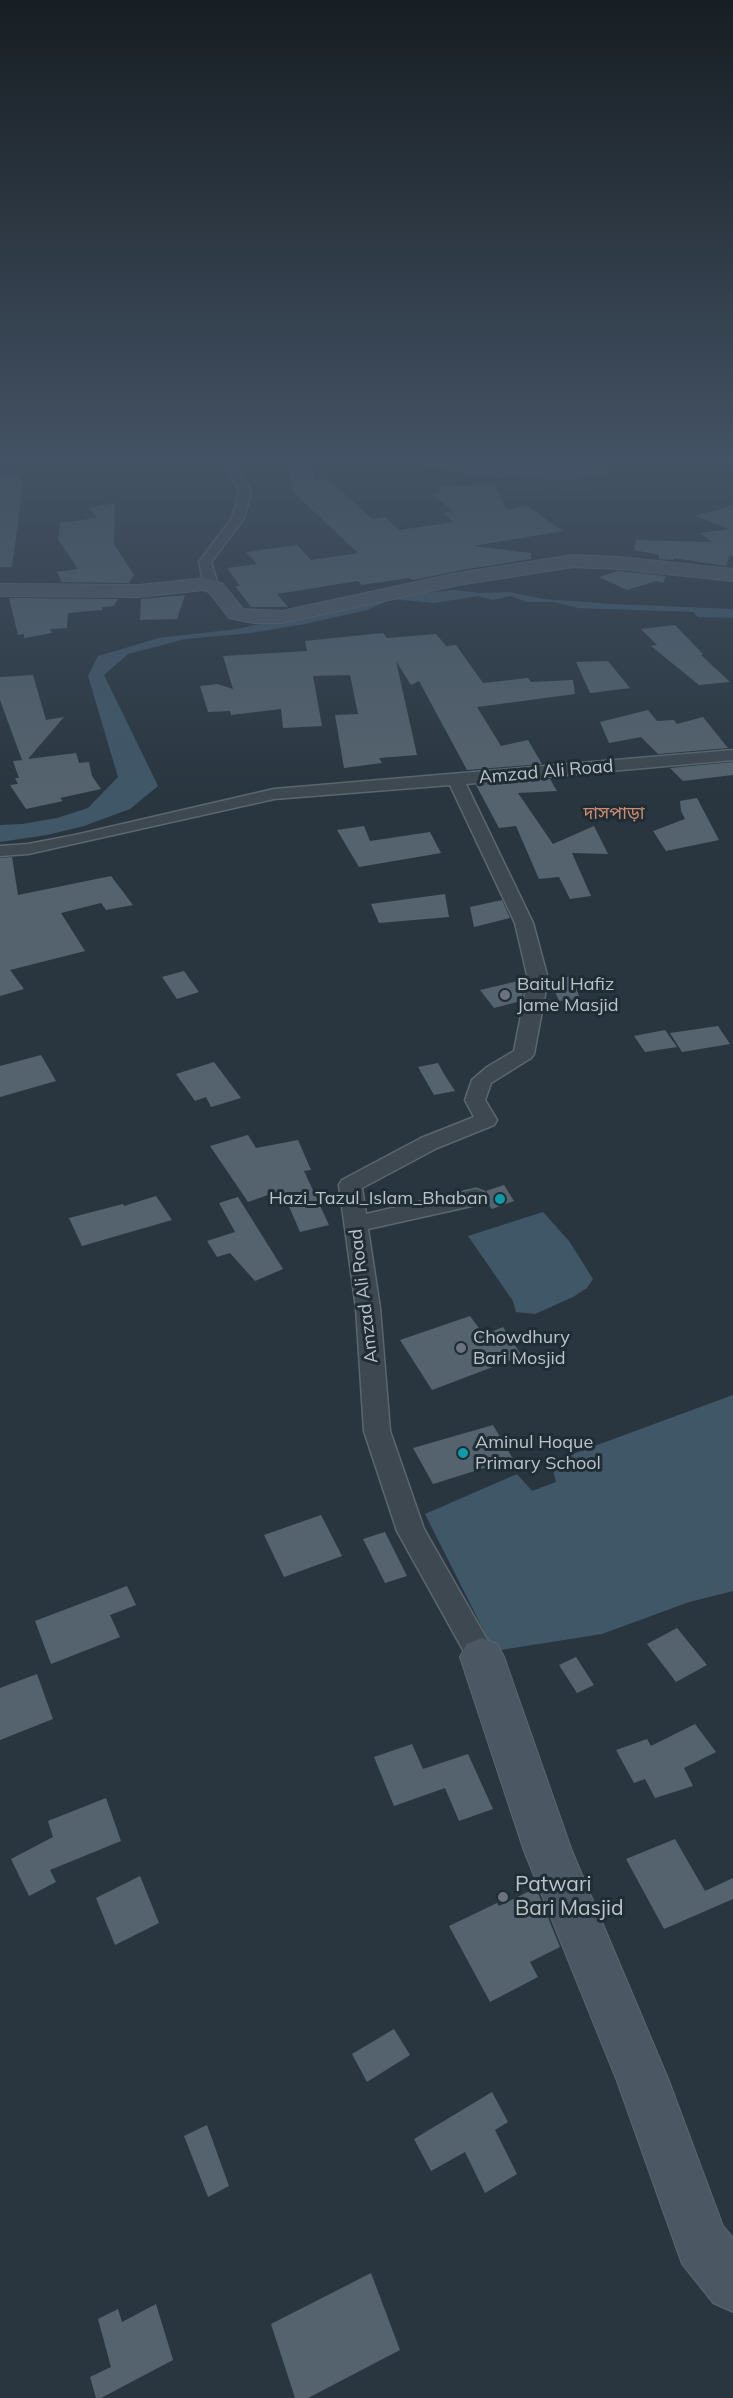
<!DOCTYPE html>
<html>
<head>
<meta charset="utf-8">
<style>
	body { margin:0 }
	canvas { display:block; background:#293640 }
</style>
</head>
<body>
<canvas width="733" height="2398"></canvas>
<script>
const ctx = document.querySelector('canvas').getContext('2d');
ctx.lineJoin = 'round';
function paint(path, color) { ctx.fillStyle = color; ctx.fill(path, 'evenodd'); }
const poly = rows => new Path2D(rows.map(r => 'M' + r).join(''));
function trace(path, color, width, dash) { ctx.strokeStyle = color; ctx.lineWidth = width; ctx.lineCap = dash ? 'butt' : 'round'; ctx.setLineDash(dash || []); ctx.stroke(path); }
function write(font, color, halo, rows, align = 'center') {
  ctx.font = font + ' Mulish,"Noto Sans Bengali",sans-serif'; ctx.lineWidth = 6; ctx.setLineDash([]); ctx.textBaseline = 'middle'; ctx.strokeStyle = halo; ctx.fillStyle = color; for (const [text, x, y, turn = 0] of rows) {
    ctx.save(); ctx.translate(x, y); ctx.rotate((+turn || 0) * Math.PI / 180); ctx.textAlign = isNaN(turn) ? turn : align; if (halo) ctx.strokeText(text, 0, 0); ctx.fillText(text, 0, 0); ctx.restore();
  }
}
paint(poly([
	[602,471,644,479,553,496,507,490,503,481]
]), '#2c4341');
paint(poly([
	[333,458,469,458,478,461,479,458,560,458,598,465,609,472,580,479,497,478,404,463,389,466,337,467,338,463],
	[453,590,481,593,509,592,544,599,612,604,733,609,733,618,698,617,693,612,578,608,554,602,527,602,511,596,493,600,478,596,434,603,392,599,367,610,305,624,250,633,185,639,128,654,104,675,158,786,130,809,84,826,47,835,0,842,0,825,22,824,57,818,88,808,118,777,88,676,98,656,159,638,237,629,387,596],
	[543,1212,569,1241,593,1279,587,1288,573,1297,535,1314,516,1312,513,1301,468,1236],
	[733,1395,733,1591,689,1602,602,1634,494,1651,425,1514,517,1474,532,1491,556,1482,551,1462]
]), '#405768');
paint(poly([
	[310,458,315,480,328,479,372,519,385,517,399,530,453,522,443,513,453,511,431,494,441,492,438,486,495,484,506,510,527,506,563,531,473,546,531,553,531,559,462,570,413,580,409,578,362,585,358,581,277,594,288,607,251,607,235,586,240,586,227,568,257,564,246,552,297,545,311,560,358,553,294,493,286,459],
	[16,474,23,485,12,567,0,567,0,476],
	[115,503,114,544,134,575,129,583,62,582,57,572,78,569,58,539,60,523,97,518,89,508],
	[733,505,733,557,730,555,726,566,674,558,673,560,659,559,659,555,634,550,636,540,712,542,700,533,730,529,695,516],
	[618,571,666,576,663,583,656,581,627,590,599,577],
	[185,595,177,619,140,620,141,599],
	[9,598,118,599,114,606,102,607,102,610,68,613,67,628,50,629,52,633,24,638,24,634,18,635],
	[675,625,703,654,701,655,730,682,699,685,651,646,657,645,641,629],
	[383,633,387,638,436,634,446,646,456,645,483,683,528,678,531,682,573,680,575,694,477,707,501,746,528,740,542,764,467,770,419,681,411,685,396,661,417,755,379,758,382,763,344,768,335,715,358,714,350,675,313,676,322,726,283,728,281,709,231,715,230,711,208,712,200,686,217,684,233,689,223,656,307,651,305,641],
	[608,661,630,688,590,693,576,662],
	[33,675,46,720,64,717,28,759,76,753,79,763,89,762,92,776,101,789,60,798,63,801,26,809,10,785,18,784,15,778,19,778,13,761,22,760,0,700,0,677],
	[648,710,657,721,674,720,677,724,703,717,728,748,658,754,641,737,609,743,600,722],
	[733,762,733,775,683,781,670,768],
	[550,779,557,791,518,793,553,844,594,826,608,854,572,853,591,896,570,899,559,877,539,879,516,826,499,828,476,785],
	[697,798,719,840,666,851,653,831,685,819,681,811,680,801],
	[364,826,370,841,430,832,441,853,359,867,337,830],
	[12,857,18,895,111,876,133,905,106,910,101,903,61,913,85,951,10,970,24,989,0,996,0,858],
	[445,894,449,917,379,923,371,904],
	[502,900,510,918,474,927,470,907],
	[184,971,199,992,177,999,162,977],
	[572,976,580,999,559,1001,550,980],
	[522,980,525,983,521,1001,494,1008,480,990],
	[718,1026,730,1044,682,1052,670,1033],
	[665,1030,677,1047,645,1052,634,1036],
	[41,1055,56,1081,0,1097,0,1066],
	[214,1062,241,1098,211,1107,206,1097,195,1101,176,1074],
	[438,1063,444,1074,455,1091,434,1095,418,1067],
	[248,1135,256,1148,298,1140,311,1170,304,1171,329,1225,300,1232,282,1190,248,1202,210,1146],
	[504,1185,514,1201,492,1209,486,1202,489,1196,486,1191],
	[156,1196,172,1220,82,1246,69,1218,123,1204,124,1206],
	[238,1197,283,1269,255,1281,230,1253,217,1257,207,1241,235,1232,219,1203],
	[470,1316,484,1335,503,1327,522,1356,432,1390,400,1340],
	[493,1425,513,1459,433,1484,413,1448],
	[321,1515,342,1556,284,1577,264,1535],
	[385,1532,407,1576,385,1583,363,1539],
	[127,1586,136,1605,110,1615,120,1637,51,1664,35,1621],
	[677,1628,707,1665,676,1682,647,1644],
	[576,1657,594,1685,577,1693,559,1665],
	[37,1674,53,1719,0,1740,0,1688],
	[695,1724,716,1752,684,1768,693,1786,655,1798,645,1779,634,1783,616,1750,647,1739,651,1746],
	[412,1744,423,1769,468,1754,493,1809,459,1821,445,1788,394,1806,374,1757],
	[106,1798,121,1841,50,1870,56,1882,29,1896,11,1859,53,1837,48,1821],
	[675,1839,705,1891,733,1878,733,1899,664,1929,626,1859],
	[140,1876,159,1923,115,1945,96,1898],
	[536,1888,560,1947,530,1962,538,1977,490,2002,449,1926,497,1903,499,1906],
	[394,2029,410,2055,367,2082,352,2054],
	[492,2092,508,2122,495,2130,517,2174,485,2193,465,2152,431,2171,414,2139],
	[207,2125,229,2186,208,2197,184,2136],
	[371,2273,400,2350,308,2398,295,2398,271,2324],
	[156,2304,173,2360,101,2398,96,2398,90,2377,111,2367,98,2319,118,2309,122,2322]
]), '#54636d');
const street = poly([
	[216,458,228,458,248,484,251,493,244,518,211,562,218,585,211,589,204,585,199,562,232,518,239,493,236,484,216,458],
	[733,750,733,760,466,784,533,923,548,979,534,1054,531,1058,491,1083,485,1100,497,1120,494,1125,437,1148,362,1188,366,1214,476,1189,484,1192,487,1197,484,1202,476,1205,368,1229,380,1308,390,1431,424,1529,497,1657,492,1666,482,1670,472,1666,397,1531,364,1431,356,1308,339,1185,342,1180,421,1138,474,1117,465,1100,472,1080,487,1067,514,1051,528,979,515,923,450,785,274,799,28,854,0,856,0,846,28,844,75,835,274,789,733,750]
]);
const secondary = poly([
	[574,555,618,557,733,569,733,581,618,569,574,567,458,585,282,623,254,623,229,618,209,592,204,590,139,597,0,596,0,584,139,585,206,578,223,584,243,609,282,611,458,573,574,555],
	[482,1638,497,1644,504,1657,572,1851,669,2081,723,2226,733,2238,733,2312,713,2303,682,2264,617,2081,524,1851,460,1657,467,1644,482,1638]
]);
trace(street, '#5b666d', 3);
trace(secondary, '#5b666d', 2);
paint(street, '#3d4850');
paint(secondary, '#4b5863');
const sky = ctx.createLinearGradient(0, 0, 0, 794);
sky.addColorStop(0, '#171e23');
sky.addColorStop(0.58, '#435264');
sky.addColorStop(1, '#43526400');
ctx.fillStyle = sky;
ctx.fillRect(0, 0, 733, 794);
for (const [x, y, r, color] of [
	[505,995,6,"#6b7280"],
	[500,1199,6,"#0f9aa8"],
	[461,1348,6,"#6b7280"],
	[463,1453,6,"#0f9aa8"],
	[503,1897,6,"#6b7280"]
]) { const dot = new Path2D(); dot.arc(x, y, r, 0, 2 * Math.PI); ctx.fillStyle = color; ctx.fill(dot); trace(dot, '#212d35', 2); }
write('18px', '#bac3ca', '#212d35', [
	["Amzad Ali Road",546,772,-5],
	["Amzad Ali Road",364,1296,-97]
]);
write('18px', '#cd8c72', '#212d35', [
	["দাসপাড়া",614,814]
]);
write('18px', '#bac3ca', '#212d35', [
	["Baitul Hafiz",517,985],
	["Jame Masjid",517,1006],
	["Hazi_Tazul_Islam_Bhaban",488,1199,"right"],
	["Chowdhury",473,1338],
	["Bari Mosjid",473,1359],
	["Aminul Hoque",475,1443],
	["Primary School",475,1464]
], 'left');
write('21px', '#bac3ca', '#212d35', [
	["Patwari",515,1885],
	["Bari Masjid",515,1909]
], 'left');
</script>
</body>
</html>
